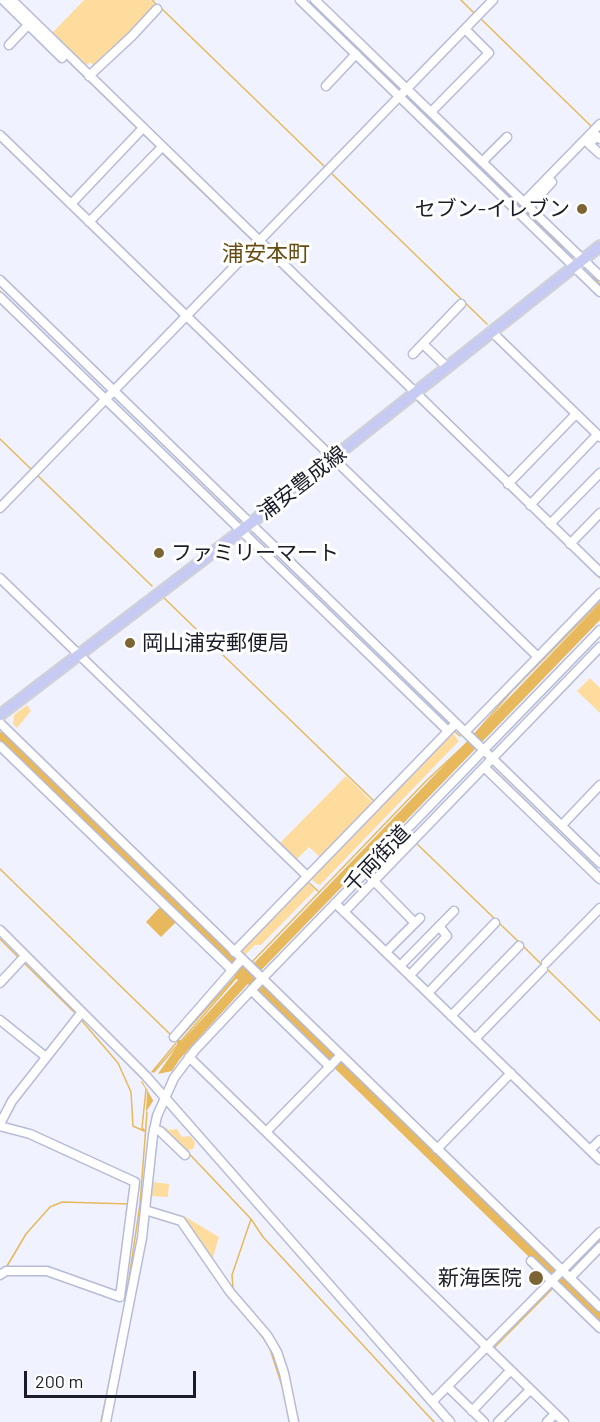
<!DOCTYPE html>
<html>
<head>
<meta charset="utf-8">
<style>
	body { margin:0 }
	#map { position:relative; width:600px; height:1422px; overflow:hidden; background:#f0f3ff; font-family:Barlow,sans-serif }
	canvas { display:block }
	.scale { position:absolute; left:24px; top:1371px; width:172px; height:27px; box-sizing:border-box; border:3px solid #1a1c27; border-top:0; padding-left:8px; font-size:18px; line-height:21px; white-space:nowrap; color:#1a1c27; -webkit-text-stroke:4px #fff; paint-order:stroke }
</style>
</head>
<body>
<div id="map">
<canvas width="600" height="1422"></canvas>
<div class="scale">200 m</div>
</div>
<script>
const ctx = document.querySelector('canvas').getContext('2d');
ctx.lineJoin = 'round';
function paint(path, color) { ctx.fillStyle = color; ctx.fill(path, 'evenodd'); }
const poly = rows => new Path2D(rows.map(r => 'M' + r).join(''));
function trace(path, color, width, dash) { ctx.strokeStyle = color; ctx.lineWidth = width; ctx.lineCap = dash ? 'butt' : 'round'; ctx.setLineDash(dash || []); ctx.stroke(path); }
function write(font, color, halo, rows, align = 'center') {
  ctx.font = font + ' Barlow,"Noto Sans JP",sans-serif'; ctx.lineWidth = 6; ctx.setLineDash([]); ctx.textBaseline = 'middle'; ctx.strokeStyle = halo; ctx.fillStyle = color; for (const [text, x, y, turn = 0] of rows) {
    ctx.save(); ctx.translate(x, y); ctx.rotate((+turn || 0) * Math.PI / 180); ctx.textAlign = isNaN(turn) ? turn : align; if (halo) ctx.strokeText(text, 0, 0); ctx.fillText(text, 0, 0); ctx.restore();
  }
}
paint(poly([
	[84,0,150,0,157,7,95,68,90,62,86,66,52,33],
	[590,678,600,688,600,713,577,691],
	[27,705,31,711,17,728,13,724,14,715],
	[452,732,459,741,320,885,317,884,310,878],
	[346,776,374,804,321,858,309,847,295,861,278,845],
	[306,882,315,890,261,945,255,945,244,956,239,951],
	[163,1126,169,1130,177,1129,182,1137,190,1136,195,1142,194,1148,186,1152,161,1128],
	[152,1182,169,1184,168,1197,151,1196],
	[184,1216,219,1237,212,1261,182,1219]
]), '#fedc9d');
paint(poly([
	[600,603,600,620,244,988,179,1060,146,1112,147,1091,141,1082,152,1071,154,1072,148,1088,178,1045,175,1038,182,1041,238,980,234,976,243,967,254,963],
	[160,907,176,922,161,937,146,922]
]), '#e7b85c');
paint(poly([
	[234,976,237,980,185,1037,183,1035],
	[151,1071,158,1074,172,1071,154,1102,142,1081]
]), '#f0f3ff');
trace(poly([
	[152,0,157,5],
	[306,0,401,91],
	[461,0,475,14],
	[161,8,325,167],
	[481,19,592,127],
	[65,58,137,128],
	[404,95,563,248],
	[143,134,157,147],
	[162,153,253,241],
	[330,172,487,324],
	[258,246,408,391],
	[593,277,600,284],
	[0,291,106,394],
	[111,399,242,525],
	[417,400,468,450],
	[0,439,31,469],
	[37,475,152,586],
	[247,530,448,726],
	[594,572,600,578],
	[164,598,375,802],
	[454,731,460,736],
	[473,736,511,692,600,602],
	[491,767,600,873],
	[415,842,496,920],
	[0,869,172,1036],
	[308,882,318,891],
	[499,923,520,943],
	[0,939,18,957],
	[523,946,543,966],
	[23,962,74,1012],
	[251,963,426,781,470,740],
	[547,969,600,1021],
	[82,1021,118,1063,131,1092,133,1126,144,1131],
	[179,1039,236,976],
	[195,1057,212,1074],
	[152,1072,176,1043],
	[154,1072,236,978],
	[7,1124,28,1129],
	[145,1131,142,1128,146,1089],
	[178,1142,251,1219,263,1237,434,1422],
	[7,1266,26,1234,50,1207,62,1202,130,1204],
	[570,1272,600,1240],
	[562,1281,564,1279],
	[233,1289,232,1275,251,1219],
	[127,1292,140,1204,147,1112],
	[258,1331,269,1346,282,1386],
	[494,1348,553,1288],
	[101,1422,120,1329]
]), '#e7b85c', 1.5);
trace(poly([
	[0,737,253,982],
	[259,988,600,1319]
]), '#e7b85c', 10);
const minor = poly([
	[3,0,62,58],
	[12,0,600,572],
	[300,0,600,292],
	[315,0,600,276],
	[9,45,28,25],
	[89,76,132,36,157,9],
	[326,86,356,54],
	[431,112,489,53,465,29],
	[0,135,538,657],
	[600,139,597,136,589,144,600,154],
	[482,162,507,137],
	[524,202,600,124],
	[71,204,143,128],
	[529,207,552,182],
	[89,222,162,147],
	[0,280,600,863],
	[0,297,448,731],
	[491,331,600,437],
	[423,344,447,367],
	[413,354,461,304],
	[508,484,576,414],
	[530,505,597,435],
	[0,508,493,0],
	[550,524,600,473],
	[570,544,600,513],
	[0,578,307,876],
	[0,723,600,1307],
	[465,732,600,593],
	[0,746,232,970],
	[484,767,600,879],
	[562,825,600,785],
	[371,878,415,923],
	[335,903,600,1160],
	[344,912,600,647],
	[0,930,146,1076,450,1422],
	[234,952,456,723],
	[386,952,420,918],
	[546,963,600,908],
	[400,966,454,911],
	[410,975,447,936,439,926],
	[0,983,25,956],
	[251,990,330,1067],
	[428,993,495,923],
	[451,1016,519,946],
	[0,1020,46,1057],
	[174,1037,242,959],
	[475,1039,543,969],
	[189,1057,564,1422],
	[0,1124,12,1101,82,1012],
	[0,1126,30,1134,135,1182,120,1297,47,1271,6,1271,0,1275],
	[154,1129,160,1131,185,1155],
	[266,1132,341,1055],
	[437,1149,511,1073],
	[590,1150,600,1140],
	[145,1210,181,1221,230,1292,267,1335,277,1352,284,1373,294,1422],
	[531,1261,600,1328],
	[570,1278,600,1247],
	[448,1387,484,1422],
	[433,1401,600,1232],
	[472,1411,510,1371],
	[106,1422,142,1238,153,1135,157,1116,174,1078,195,1050,258,983,600,630],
	[498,1422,530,1390],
	[547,1422,555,1414]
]);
const major = poly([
	[0,715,246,527,600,246]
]);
trace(minor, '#b6bbd8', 11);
trace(major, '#d1d2d4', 14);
trace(minor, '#fff', 8);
trace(major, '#c7cbf3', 10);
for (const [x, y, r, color] of [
	[582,209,6,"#7d6435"],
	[159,553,6,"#7d6435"],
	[130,643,6,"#7d6435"],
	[536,1278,8,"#7d6435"]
]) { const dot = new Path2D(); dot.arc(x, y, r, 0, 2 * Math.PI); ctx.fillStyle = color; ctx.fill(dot); trace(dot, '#fff', 2); }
write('21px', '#1a1c27', '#fff', [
	["セブン-イレブン",570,209],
	["ファミリーマート",171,553,"left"],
	["岡山浦安郵便局",142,643,"left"],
	["新海医院",522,1278]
], 'right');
write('21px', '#1a1c27', '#fff', [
	["浦安豊成線",302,483,-38],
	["千両街道",377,859,-46]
]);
write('22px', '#674c13', '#fff', [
	["浦安本町",266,254]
]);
</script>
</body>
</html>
